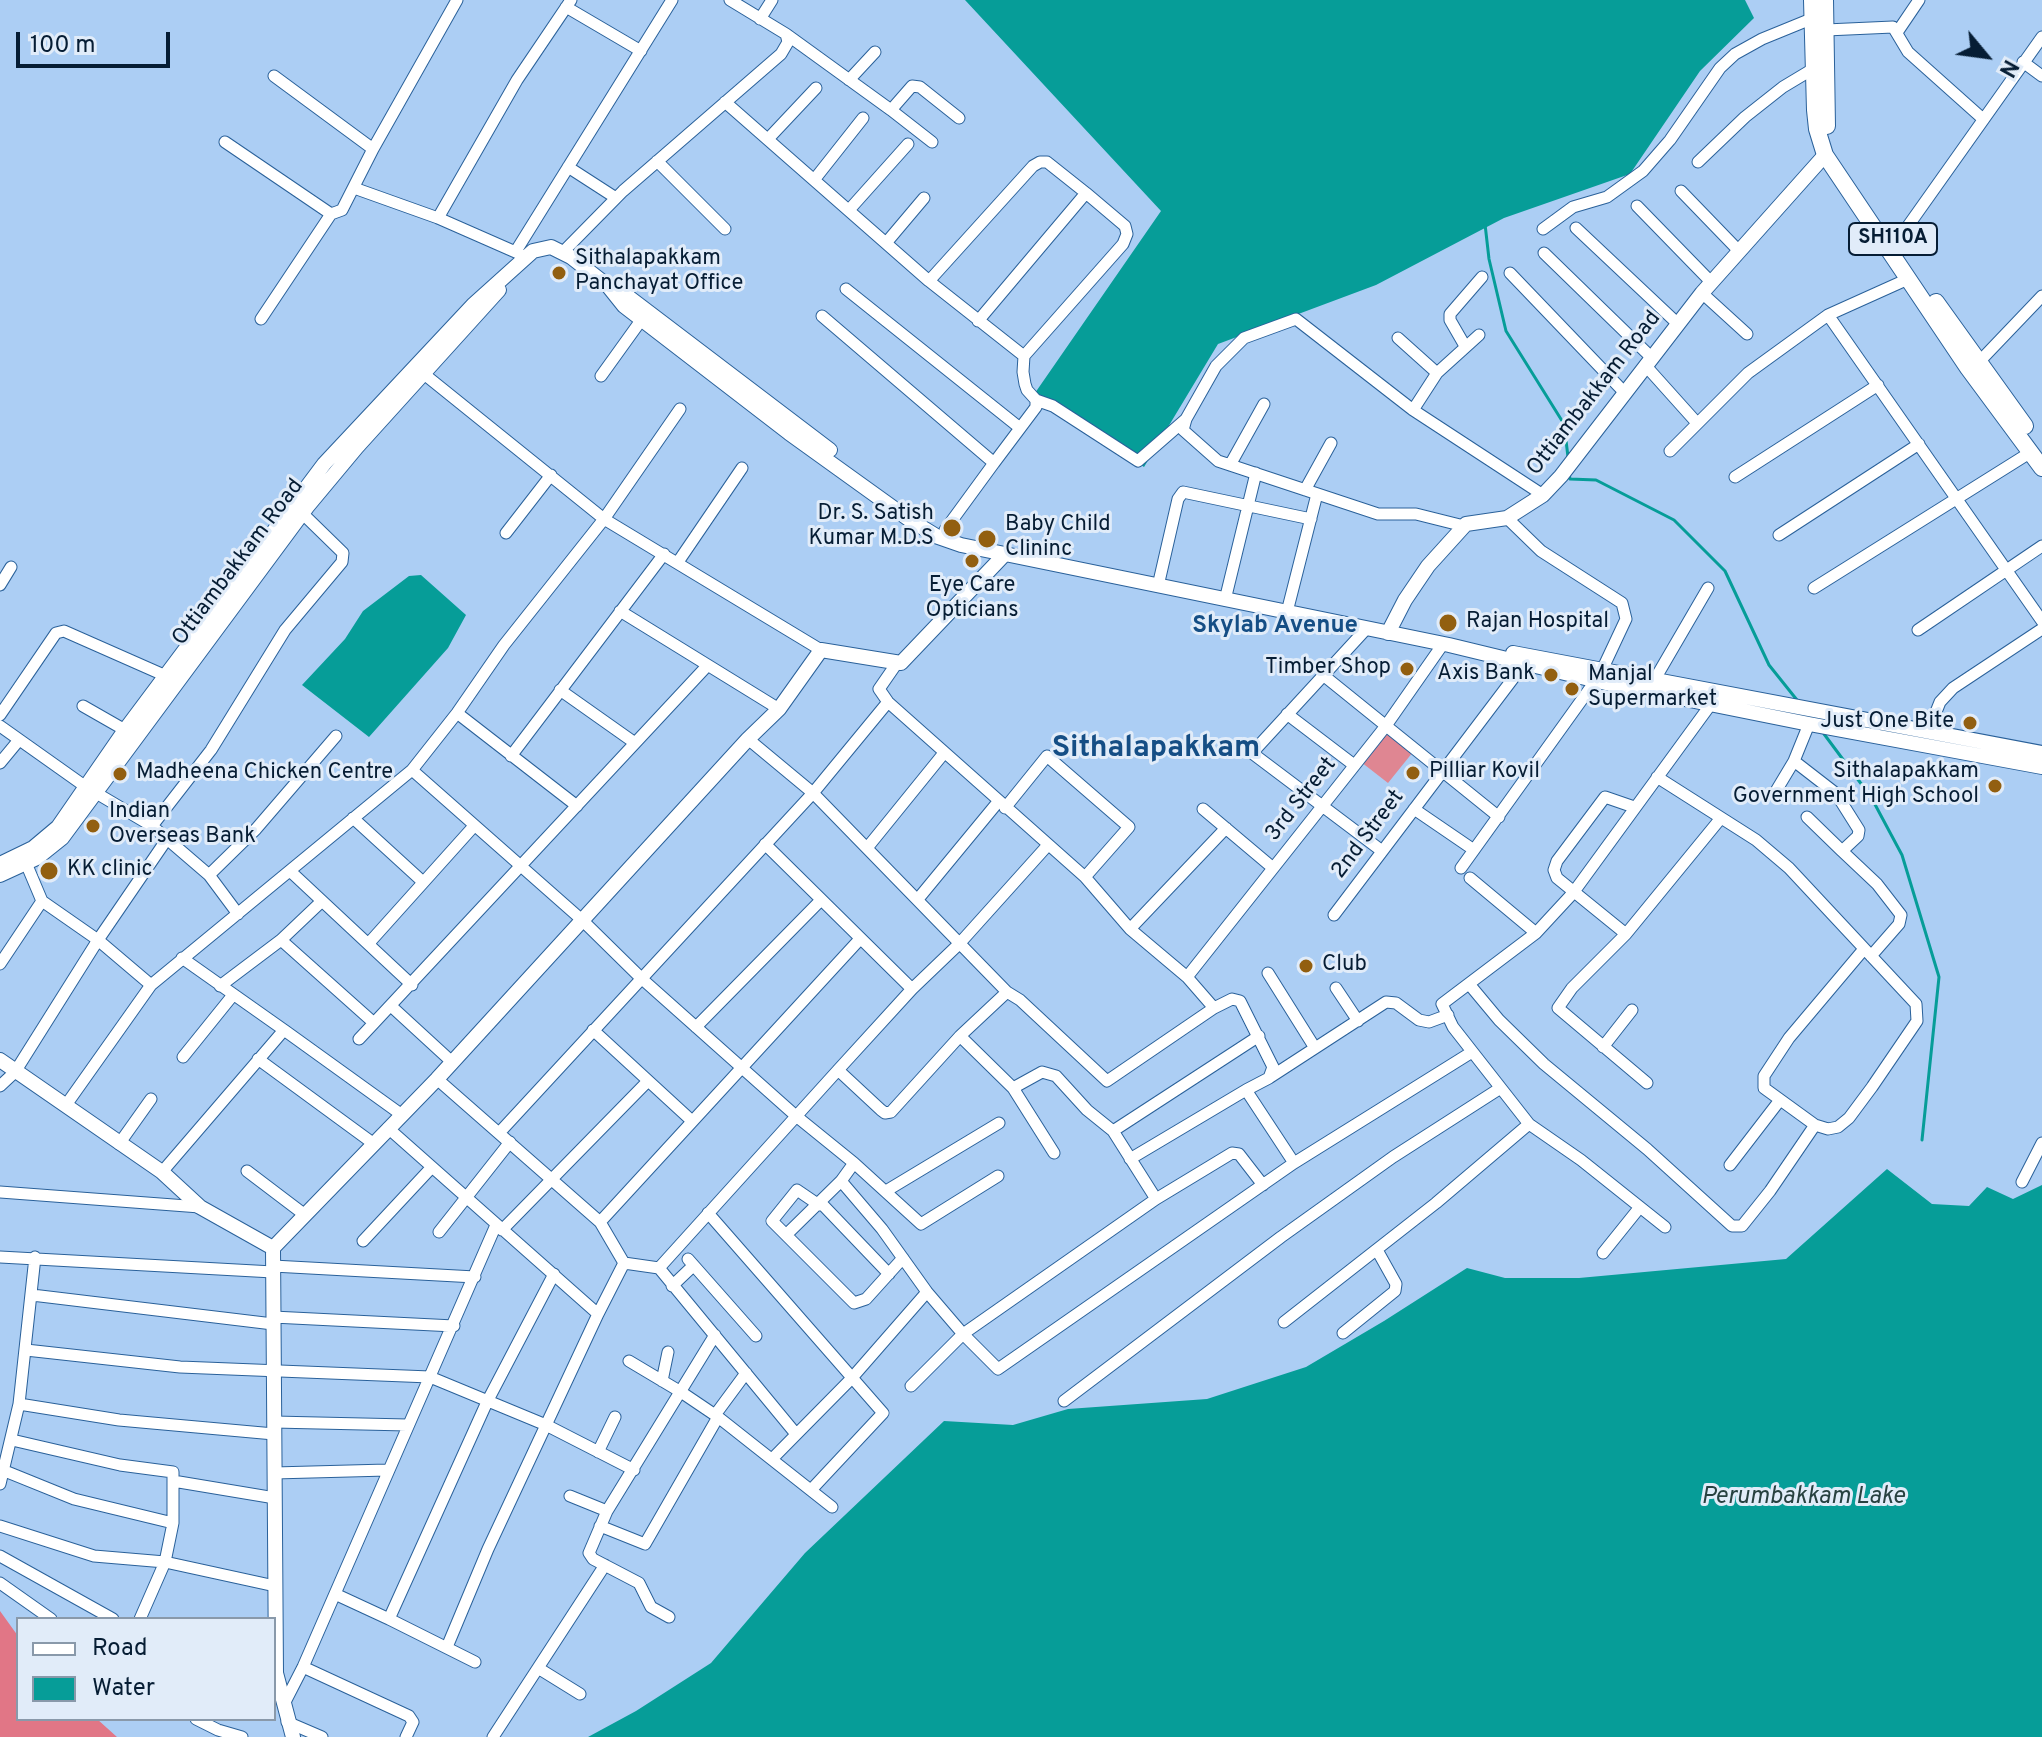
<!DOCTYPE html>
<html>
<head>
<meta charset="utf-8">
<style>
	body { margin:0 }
	#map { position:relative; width:2042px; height:1737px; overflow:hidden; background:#accef4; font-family:Overpass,sans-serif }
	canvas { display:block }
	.legend { position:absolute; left:16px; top:1617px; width:260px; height:104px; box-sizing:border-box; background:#e1ecf9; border:2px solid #8999aa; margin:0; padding:10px 14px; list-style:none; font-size:24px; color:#061d34 }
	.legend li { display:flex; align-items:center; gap:16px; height:40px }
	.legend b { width:40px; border:2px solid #8999aa }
	.north { position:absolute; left:1946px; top:16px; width:80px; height:80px; -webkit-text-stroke:6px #e1ecf9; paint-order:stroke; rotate:119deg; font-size:22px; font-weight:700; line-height:32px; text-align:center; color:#061d34 }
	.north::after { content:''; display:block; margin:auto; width:28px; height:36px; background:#061d34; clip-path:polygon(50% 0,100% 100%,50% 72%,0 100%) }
	.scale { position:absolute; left:16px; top:32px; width:154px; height:36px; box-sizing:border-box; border:4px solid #061d34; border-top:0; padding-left:10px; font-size:24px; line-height:28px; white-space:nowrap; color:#061d34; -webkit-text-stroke:6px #e1ecf9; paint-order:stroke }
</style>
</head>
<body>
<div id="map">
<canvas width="2042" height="1737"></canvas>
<ul class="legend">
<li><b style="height:10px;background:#fff"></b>Road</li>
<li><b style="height:22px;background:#069d98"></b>Water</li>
</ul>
<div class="north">N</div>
<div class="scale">100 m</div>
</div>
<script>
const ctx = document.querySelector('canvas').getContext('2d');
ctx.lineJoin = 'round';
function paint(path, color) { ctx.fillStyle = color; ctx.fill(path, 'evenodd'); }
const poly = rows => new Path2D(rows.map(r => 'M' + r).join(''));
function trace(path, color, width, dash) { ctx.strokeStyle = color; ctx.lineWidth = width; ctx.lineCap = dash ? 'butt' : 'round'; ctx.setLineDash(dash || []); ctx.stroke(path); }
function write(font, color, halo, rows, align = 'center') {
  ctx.font = font + ' Overpass,sans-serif'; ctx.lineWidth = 6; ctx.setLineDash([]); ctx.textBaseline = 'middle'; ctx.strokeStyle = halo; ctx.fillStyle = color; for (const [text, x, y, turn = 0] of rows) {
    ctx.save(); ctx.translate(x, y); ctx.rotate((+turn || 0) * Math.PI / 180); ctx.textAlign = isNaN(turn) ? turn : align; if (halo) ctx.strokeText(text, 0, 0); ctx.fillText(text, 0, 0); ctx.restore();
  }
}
paint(poly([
	[1388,729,1413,752,1388,783,1361,762]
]), '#df8692');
paint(poly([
	[0,1611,18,1636,18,1719,97,1719,117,1737,0,1737]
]), '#e17686');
paint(poly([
	[965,0,1745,0,1754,18,1700,71,1630,174,1504,218,1376,285,1218,344,1144,467,1035,393,1161,211],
	[421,575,466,615,448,648,369,737,302,685,345,639,363,611,409,576],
	[1887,1169,1932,1204,1969,1206,1987,1187,2013,1199,2042,1185,2042,1737,588,1737,636,1711,711,1663,805,1553,944,1421,1013,1425,1068,1409,1207,1399,1306,1367,1384,1321,1467,1268,1505,1278,1579,1278,1786,1259]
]), '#069d98');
trace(poly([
	[1485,224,1489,259,1506,331,1564,424,1568,457],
	[1569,473,1570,479,1596,480,1674,520,1725,571,1769,665,1797,700],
	[1824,734,1871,797,1902,855,1939,977,1922,1140]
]), '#069d98', 3);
const minor = poly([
	[730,0,786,34,891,110],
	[566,7,641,51],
	[760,19,772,0],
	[1826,30,1893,27,1908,52,1983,119],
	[1898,31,1919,0],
	[2023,62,2042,76],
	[274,76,373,149],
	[849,80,875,52],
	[725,102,929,281,1024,356,1123,244,1127,234,1125,226,1086,193,1047,162,1040,162,1033,166,929,281],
	[768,139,816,88],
	[225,142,331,214,342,210,373,149,457,0],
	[932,142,891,110,912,86,920,87,959,118],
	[657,161,725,229],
	[1698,162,1745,117,1783,87,1813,69],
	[568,167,616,198],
	[814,180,863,118],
	[354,188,438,218,520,254],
	[1681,191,1739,251],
	[1637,206,1712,283],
	[849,210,908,144],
	[438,218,517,80,571,0],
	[1576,228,1678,324],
	[1543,229,1573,207,1607,197,1643,171,1670,140,1720,68,1735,54,1762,39,1811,19],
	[886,243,924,198],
	[1891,250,2042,37],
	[516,251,672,0],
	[563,252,623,191,781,54,788,42,786,34],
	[1544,253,1652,358],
	[1510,273,1624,392],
	[846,289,1020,428],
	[1702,293,1747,334],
	[1828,315,2042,621],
	[822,316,994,463,1036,407,1036,400,1027,390,1025,384,1023,372,1024,356],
	[261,319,331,214],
	[978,321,1086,193],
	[1398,338,1437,373],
	[1465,346,1450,320,1450,314,1482,277],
	[1979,362,2042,296],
	[1645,365,1697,423],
	[424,374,604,519,821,650],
	[601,376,642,319],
	[1036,400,1053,406,1138,461,1185,420],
	[1413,410,1437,373,1479,335],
	[1670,451,1748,373,1828,315,1908,279],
	[1230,465,1264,404],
	[1735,477,1878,385],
	[1305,490,1331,443],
	[1507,518,1541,551,1622,603,1626,619,1603,668],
	[1464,526,1416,514,1378,514,1218,461,1183,430,1186,419,1216,366,1244,338,1296,319,1413,410,1543,495],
	[945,530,994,463],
	[506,533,551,475],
	[1779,535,1919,444],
	[678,562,742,468],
	[0,585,11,567],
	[1158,586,1178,499,1183,492,1311,519],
	[1814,588,2031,452],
	[1225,600,1256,473],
	[620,611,779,709],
	[1287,612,1317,494],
	[1367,628,1252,753,1382,851],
	[1918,630,2042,546],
	[1323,675,1499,817],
	[1655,679,1708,588],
	[560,690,635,743],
	[83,706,125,730],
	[457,713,577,806],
	[1287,714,1354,765],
	[0,715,56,633,64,631,166,676],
	[0,726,86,787,152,826,209,875,238,914],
	[1928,732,1940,702,1953,688,2042,629],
	[748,739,813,793,1007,992,1020,1000,1107,1081,1214,1008,1187,977,1130,929,1085,877,888,702,879,689,897,663],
	[511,756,664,554],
	[1794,761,1834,792,1842,803,1859,830,1858,836,1842,851,1877,884,1901,915,1899,924,1871,956],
	[0,763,19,740],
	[412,770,582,920,641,978,796,1116,854,1163,841,1181,882,1229,927,1292,963,1334,998,1369,1294,1163,1472,1052],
	[1657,777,1756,840,1789,868,1916,1004,1917,1021,1872,1087,1849,1118,1838,1127,1828,1129,1815,1125,1764,1088,1764,1076,1789,1038,1864,949],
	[1776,791,1794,761,1809,724],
	[1005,808,1047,756,1129,827,1085,877],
	[1203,809,1273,868],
	[1414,809,1474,850],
	[1807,817,1842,851],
	[353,818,423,882],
	[152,826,211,750,285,630,342,562,343,553,302,513],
	[765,844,912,989],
	[867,848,944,753],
	[23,856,42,901,98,940,151,985],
	[1461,868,1596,680],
	[290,871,412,985],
	[209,875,256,829,336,736],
	[1470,878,1536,933],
	[918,899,998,802],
	[1334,915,1524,664],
	[1130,929,1226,828],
	[1626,934,1557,878,1554,870,1557,861,1605,797,1634,807],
	[281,940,321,902],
	[369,943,474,826],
	[0,964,42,901],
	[1268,973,1315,1048],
	[1187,977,1385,727,1443,644],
	[1469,984,1499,1020,1544,1064,1647,1149,1732,1226,1742,1226,1770,1191,1815,1125],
	[220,986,281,940,374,1023,707,666],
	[1336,988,1358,1021],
	[391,1006,452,1062],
	[1214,1008,1232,999,1240,1001,1273,1067,1269,1078,1246,1090],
	[696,1027,821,900],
	[284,1030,402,1115],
	[593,1030,692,1121],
	[960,1036,1013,1088,1042,1072,1056,1076,1087,1110,1113,1131,1156,1199],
	[359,1039,374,1023],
	[1603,1047,1632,1010],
	[183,1057,233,995],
	[258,1059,374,1144],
	[838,1070,881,1110,885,1113,891,1112,960,1036,1007,992],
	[1269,1078,1386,1002,1396,1003,1419,1020,1429,1022,1448,1015],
	[437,1079,600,1222,624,1263],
	[1647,1083,1558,1008,1572,988,1626,934,1721,818],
	[0,1086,15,1072,98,940,167,839],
	[1013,1088,1054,1153],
	[66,1105,151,985,412,770,457,713,504,645,604,519,680,409],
	[388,1128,598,1314],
	[1113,1131,1259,1036],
	[499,1133,813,793,888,702],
	[119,1144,151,1099],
	[1130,1159,1246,1090,1294,1163],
	[854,1163,921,1224,998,1176],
	[1730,1165,1780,1100],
	[247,1171,305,1215],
	[162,1172,284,1030,182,958],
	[2022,1182,2042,1143],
	[886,1191,999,1123],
	[0,1192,200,1207],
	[821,1203,889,1274],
	[819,1205,797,1190,772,1221,854,1303,866,1299,903,1258],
	[708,1213,883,1413,811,1490],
	[600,1222,860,939],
	[1665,1227,1581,1160,1529,1124,1453,1027,1442,1004,1536,933,1573,893,1711,704,1712,699],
	[502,1230,648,1081],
	[439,1232,510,1142],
	[786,1235,841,1181],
	[363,1241,432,1167],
	[1603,1253,1640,1207],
	[0,1257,273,1272],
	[688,1259,756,1336],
	[624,1263,659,1268,796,1434],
	[273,1266,475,1277],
	[659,1268,838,1070,912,989,959,944,1048,845],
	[672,1286,693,1266],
	[32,1295,273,1324],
	[273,1317,454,1326],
	[1284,1322,1436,1203,1529,1124],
	[1343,1333,1395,1291,1396,1284,1377,1250],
	[26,1350,180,1367,430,1377,546,1425,634,1470],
	[629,1361,681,1392,718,1417,832,1507],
	[662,1381,668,1352],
	[911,1386,963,1334,1156,1199,1232,1153,1239,1154,1263,1185],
	[1064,1401,1281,1237,1393,1157,1499,1089],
	[19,1404,119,1420,274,1434],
	[715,1415,746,1373],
	[274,1422,407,1425],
	[12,1440,120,1465,173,1472,173,1523,165,1562,140,1619],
	[598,1452,615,1417],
	[773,1458,851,1379,927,1292],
	[0,1469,74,1499,173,1523],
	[274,1473,387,1470],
	[173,1481,275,1498],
	[0,1484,19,1404,35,1257],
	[570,1496,607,1511],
	[0,1526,94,1556,165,1562,275,1586],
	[600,1526,645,1544,718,1417],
	[0,1556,113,1619],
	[0,1583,51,1619],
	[335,1594,389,1619,487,1402,554,1274],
	[669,1617,651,1607,639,1583,593,1559,589,1553,607,1511,715,1335],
	[389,1619,475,1662],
	[447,1647,488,1549,598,1314,624,1263],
	[303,1667,409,1716,413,1722,406,1737],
	[538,1668,580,1694],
	[284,1704,303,1667,496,1225],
	[196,1719,218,1730,242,1737],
	[287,1722,322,1737],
	[493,1737,605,1565]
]);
const tertiary = poly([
	[608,286,624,306,789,433,910,520,938,537,961,545,1449,645,1610,684,1809,724,2042,767],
	[1388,633,1405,600,1428,566,1466,524,1507,518,1543,495,1561,476,1702,293,1825,155],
	[1513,653,2042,753],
	[0,864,33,848,58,827,125,730,324,464,473,305,533,251,551,247,571,257,608,286,630,298,830,450],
	[0,875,37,858,62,838,307,507,357,447,499,290],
	[0,1060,162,1172,200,1207,273,1248],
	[293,1737,276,1673,273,1248,437,1079,748,739,779,709,821,650,901,663,1004,555]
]);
const primary = poly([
	[1812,0,1815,110,1817,129,1825,155,1968,368,2042,468],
	[1825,0,1827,126],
	[1936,302,2025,426]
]);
trace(minor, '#2a619a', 13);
trace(tertiary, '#2a619a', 16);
trace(primary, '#2a619a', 18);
trace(minor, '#fff', 11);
trace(tertiary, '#fff', 14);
trace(primary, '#fff', 16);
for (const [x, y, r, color] of [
	[559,273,8,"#925f10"],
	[952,528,10,"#925f10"],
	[987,539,10,"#925f10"],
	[972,561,8,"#925f10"],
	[1448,623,10,"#925f10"],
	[1407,669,8,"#925f10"],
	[1551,675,8,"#925f10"],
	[1572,689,8,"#925f10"],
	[1970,723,8,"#925f10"],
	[1413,773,8,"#925f10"],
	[120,774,8,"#925f10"],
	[1995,786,8,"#925f10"],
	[93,826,8,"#925f10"],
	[49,871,10,"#925f10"],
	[1306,966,8,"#925f10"]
]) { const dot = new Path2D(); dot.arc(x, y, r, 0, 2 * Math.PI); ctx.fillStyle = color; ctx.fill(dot); trace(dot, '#e1ecf9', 3); }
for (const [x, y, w] of [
	[1893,239,88]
]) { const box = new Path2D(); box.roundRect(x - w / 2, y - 16, w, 32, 6); ctx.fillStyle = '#e1ecf9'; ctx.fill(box); trace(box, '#061d34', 2); }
write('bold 20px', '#061d34', null, [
	["SH110A",1893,239]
]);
write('22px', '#061d34', '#e1ecf9', [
	["Sithalapakkam",575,260],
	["Panchayat Office",575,285],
	["Dr. S. Satish",934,515,"right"],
	["Kumar M.D.S",934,540,"right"],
	["Baby Child",1005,526],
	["Clininc",1005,551],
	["Eye Care",972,587,"center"],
	["Opticians",972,612,"center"],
	["Rajan Hospital",1466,623],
	["Timber Shop",1391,669,"right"],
	["Axis Bank",1535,675,"right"],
	["Manjal",1588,676],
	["Supermarket",1588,701],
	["Just One Bite",1954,723,"right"],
	["Pilliar Kovil",1429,773],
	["Sithalapakkam",1979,773,"right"],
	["Government High School",1979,798,"right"],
	["Madheena Chicken Centre",136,774],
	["Indian",109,813],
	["Overseas Bank",109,838],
	["KK clinic",67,871],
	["Club",1322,966]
], 'left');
write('22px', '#061d34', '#e1ecf9', [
	["Ottiambakkam Road",1595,394,-52],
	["Ottiambakkam Road",239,563,-53],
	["3rd Street",1302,800,-52],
	["2nd Street",1369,835,-53]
]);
write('bold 24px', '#154e85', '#e1ecf9', [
	["Skylab Avenue",1275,627]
]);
write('italic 24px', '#274140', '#e1ecf9', [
	["Perumbakkam Lake",1803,1498]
]);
write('bold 30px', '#154e85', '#e1ecf9', [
	["Sithalapakkam",1156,750]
]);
</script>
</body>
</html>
